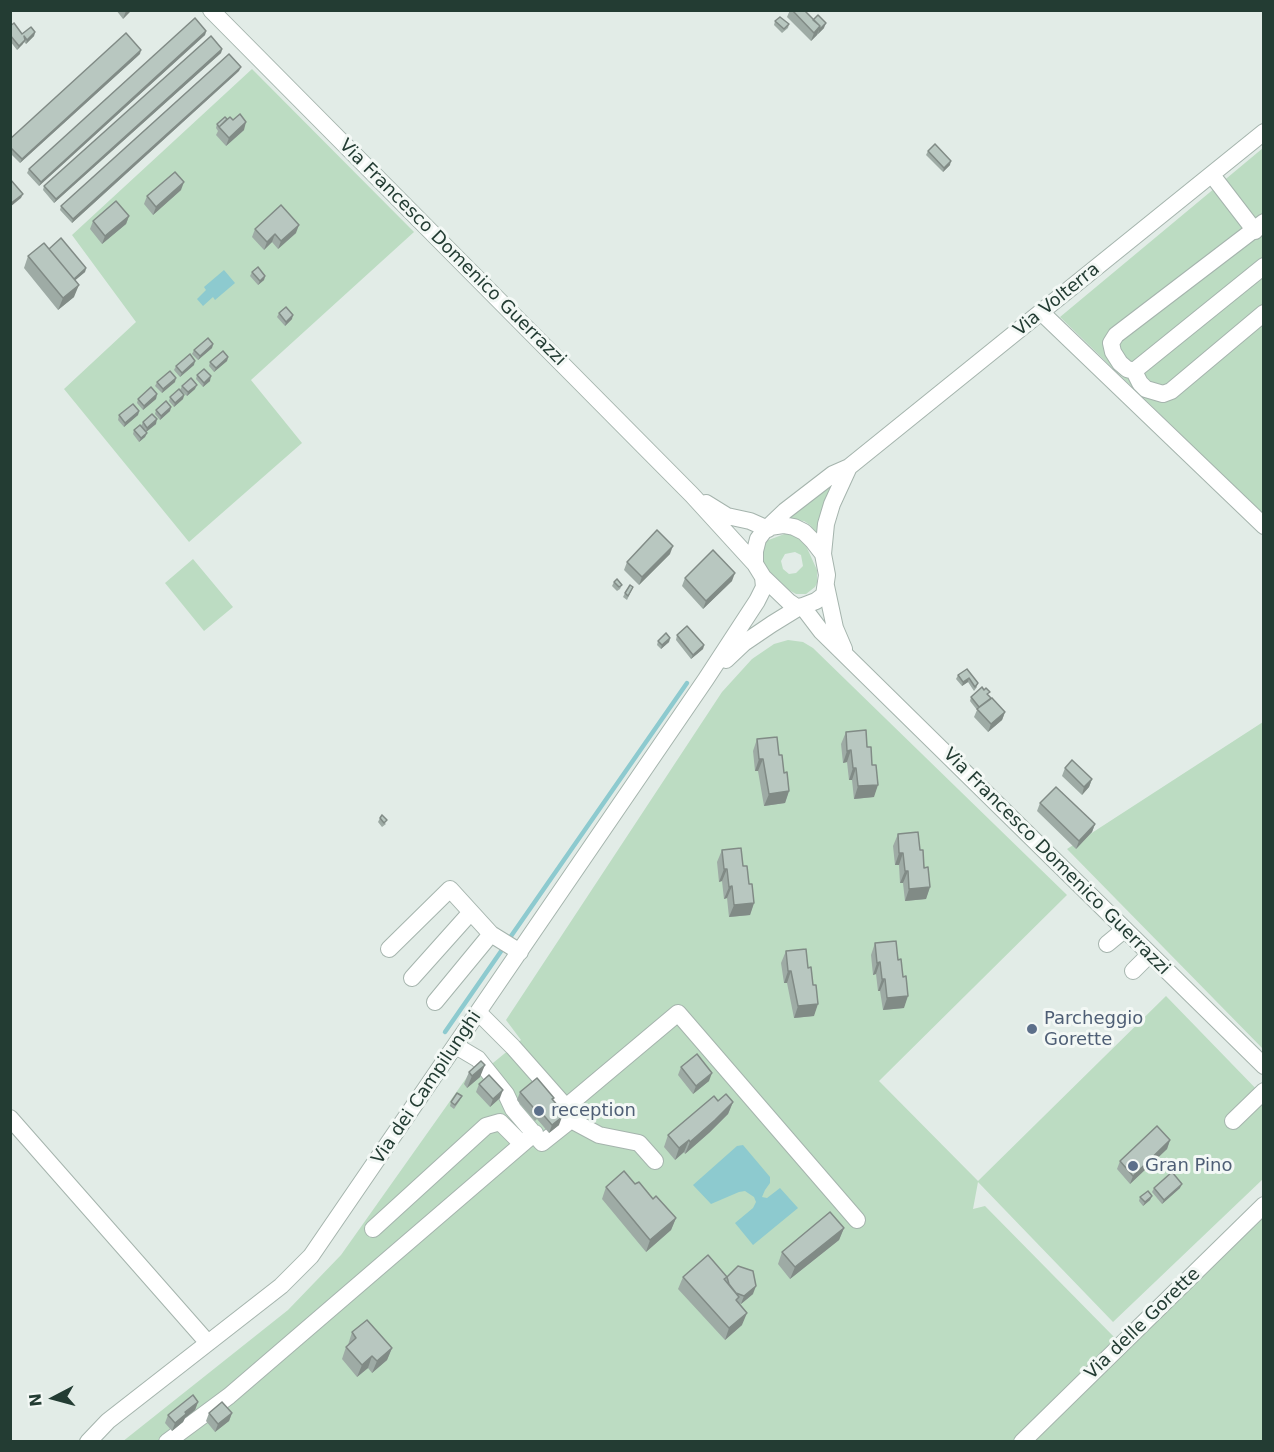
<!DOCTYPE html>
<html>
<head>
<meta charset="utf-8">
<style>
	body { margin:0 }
	#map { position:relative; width:1274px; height:1452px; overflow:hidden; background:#e2ece7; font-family:"DejaVu Sans",sans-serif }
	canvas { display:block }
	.frame { position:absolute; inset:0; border:12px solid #233c33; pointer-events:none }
	.north { position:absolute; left:24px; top:1368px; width:60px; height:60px; -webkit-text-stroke:4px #f3f8f5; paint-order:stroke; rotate:264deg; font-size:16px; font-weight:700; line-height:24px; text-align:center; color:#233c33 }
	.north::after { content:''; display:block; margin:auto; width:21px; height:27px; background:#233c33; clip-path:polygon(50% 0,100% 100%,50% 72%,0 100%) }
</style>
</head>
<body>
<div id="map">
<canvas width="1274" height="1452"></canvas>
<div class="frame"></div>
<div class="north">N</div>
</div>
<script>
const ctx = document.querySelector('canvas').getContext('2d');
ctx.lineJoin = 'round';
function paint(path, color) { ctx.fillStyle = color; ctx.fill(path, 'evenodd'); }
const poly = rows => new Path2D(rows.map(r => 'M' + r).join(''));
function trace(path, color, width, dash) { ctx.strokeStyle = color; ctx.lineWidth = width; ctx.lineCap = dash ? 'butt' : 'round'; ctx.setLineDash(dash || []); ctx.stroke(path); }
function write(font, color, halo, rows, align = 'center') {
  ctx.font = font + ' "DejaVu Sans",sans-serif'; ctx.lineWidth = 6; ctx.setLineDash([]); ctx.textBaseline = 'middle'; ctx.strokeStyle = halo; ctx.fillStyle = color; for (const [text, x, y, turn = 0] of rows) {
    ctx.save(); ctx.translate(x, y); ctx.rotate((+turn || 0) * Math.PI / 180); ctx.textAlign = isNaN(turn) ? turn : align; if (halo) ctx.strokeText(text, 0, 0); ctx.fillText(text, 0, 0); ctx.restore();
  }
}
paint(poly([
	[252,69,414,232,251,380,302,443,189,542,64,389,136,322,72,235],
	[1263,148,1263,514,1060,317],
	[833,483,817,535,810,525,804,521,787,519],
	[787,533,802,537,817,570,817,583,815,587,806,594,796,594,789,590,764,566,759,551,766,541],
	[795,552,801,555,803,566,796,573,789,574,783,569,781,561,785,554],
	[193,559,233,607,204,631,165,583],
	[788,640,803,642,813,648,1067,895,879,1081,978,1181,1166,996,1263,1096,1263,1179,1113,1322,978,1182,973,1209,985,1206,1117,1340,1013,1441,122,1442,288,1310,341,1255,472,1070,482,1072,521,1040,506,1020,722,692,752,659,774,644],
	[1263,722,1263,1049,1067,849],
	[1263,1216,1263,1441,1032,1441]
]), '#bcdcc2');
paint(poly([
	[224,270,235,283,215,300,213,297,203,306,197,299,206,290,204,287],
	[743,1145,770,1177,770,1183,765,1190,762,1197,767,1198,780,1188,798,1208,753,1245,735,1223,753,1208,756,1202,754,1197,745,1191,739,1192,711,1204,693,1185,737,1146]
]), '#8dcacf');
trace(poly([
	[509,939,687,683],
	[445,1032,504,947]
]), '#8dcacf', 4.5);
const minor = poly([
	[211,10,692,495,755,564],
	[1212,175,1255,231],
	[1264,222,1116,335,1111,343,1113,352,1120,363,1127,369,1134,371,1140,383,1146,389,1163,394,1171,391,1264,313],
	[1042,313,1264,526],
	[1134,371,1264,266],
	[706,503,727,516,750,521,768,529],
	[823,554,826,524,832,504,849,467],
	[826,586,835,628,844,649],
	[802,606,821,631,1264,1066],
	[798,608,789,602,763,577,755,564,755,551,758,539,764,531,785,511,833,474,849,467,1264,132],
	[726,660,744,643,772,624,798,608,816,601,824,595,827,575,823,554,813,541,804,532,794,527,783,525,770,527],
	[1107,944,1124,930],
	[389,949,450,889,491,934,520,952],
	[1133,971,1149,955],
	[412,978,471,912],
	[435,1002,491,934],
	[456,1046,478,1059,506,1094,513,1109,542,1143,571,1120,566,1107,513,1047,478,1012],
	[566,1107,678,1013,857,1220],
	[10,1118,208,1343],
	[571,1120,599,1135,639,1143,655,1161],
	[1233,1121,1264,1091],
	[373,1229,486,1126,500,1122,522,1144],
	[88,1442,108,1421,281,1286,311,1256,706,679,757,601,764,587,763,577],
	[167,1442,229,1396,535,1133],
	[1022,1442,1264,1205]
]);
trace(minor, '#a5b4ad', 18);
trace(minor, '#fff', 16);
paint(poly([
	[116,10,131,10,123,19],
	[790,10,804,10,813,20,824,28,811,41,787,17],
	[775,21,789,24,788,28,782,33,774,25],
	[10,26,22,34,35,32,34,36,26,44,24,42,17,50,10,41],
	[206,31,205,35,39,186,27,173,29,169],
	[222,49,221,53,54,203,43,190,44,186],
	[140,54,20,163,10,153,10,139],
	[239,71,72,223,60,210,61,206],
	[227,119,233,120,244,130,226,146,216,135,218,131,216,128,217,124],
	[928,151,950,165,943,172,926,155],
	[181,190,153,215,144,204,147,196],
	[129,216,126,224,102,244,90,229,93,221],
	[255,229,296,233,278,249,272,242,264,250,252,237],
	[49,249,86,268,85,272,75,280,74,297,58,310,24,268,28,256],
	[252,272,265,276,264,280,258,285,250,276],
	[279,313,292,319,285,326,277,317],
	[213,344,212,348,198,360,192,354,194,350],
	[228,357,227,361,214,372,209,366,210,362],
	[194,365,180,377,174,370,176,366],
	[197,375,210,381,203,387,196,379],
	[157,382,175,382,162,393,155,386],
	[182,386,195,389,187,396,180,390],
	[157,394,156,399,143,410,137,403,138,399],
	[184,395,183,399,174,407,169,401,170,397],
	[171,407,170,411,160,420,155,414,156,410],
	[139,411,138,415,124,427,118,420,119,415],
	[143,422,156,424,146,432,147,433,145,437,139,442,133,434,134,430,141,426],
	[670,554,639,585,624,570,627,562],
	[685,578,732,581,703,609,682,586],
	[614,582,622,585,620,589,617,591,612,586],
	[633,587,627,600,623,597,625,593],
	[677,635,704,645,703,649,691,659,676,640],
	[670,638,669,642,661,649,657,645,658,641],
	[967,669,977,687,974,691,968,682,962,686,956,679,958,675],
	[988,696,1005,712,1002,720,988,732,974,717,977,710,970,701,971,697],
	[846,732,867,747,872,765,874,797,854,799,852,780,849,780,847,762,843,763,841,744],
	[757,739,779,755,789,791,785,803,764,806,758,771,755,771,753,751],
	[1065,768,1092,779,1089,787,1082,795,1062,776],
	[1040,803,1095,824,1092,832,1076,849,1037,811],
	[380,818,386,824,382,827,378,822],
	[898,834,920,850,930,887,926,899,905,901,903,883,900,883,899,865,895,865,893,846],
	[722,850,743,866,754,903,750,915,729,917,727,898,724,899,722,881,719,882,717,862],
	[875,943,904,1008,883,1010,880,991,878,991,876,974,873,975,871,955],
	[786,951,814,1016,794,1018,787,983,784,983,781,963],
	[681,1067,709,1081,693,1094,678,1075],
	[469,1072,480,1077,467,1088,464,1084],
	[479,1084,500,1098,490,1107,476,1092],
	[520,1092,554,1098,553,1100,557,1112,559,1125,549,1133,537,1119,535,1121,517,1100],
	[460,1100,454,1109,450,1106,451,1102],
	[718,1101,733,1102,728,1114,710,1132,685,1154,684,1152,675,1160,664,1147,668,1135],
	[1170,1140,1167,1149,1130,1184,1117,1169,1120,1161],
	[635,1184,676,1218,671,1230,646,1252,602,1199,606,1187],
	[1154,1188,1180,1188,1162,1204,1152,1192],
	[1152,1196,1150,1200,1143,1206,1139,1201,1140,1197],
	[844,1228,839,1240,790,1279,778,1264,782,1252],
	[727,1276,753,1294,741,1304,739,1303,742,1325,725,1340,678,1289,683,1277],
	[352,1332,392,1348,387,1360,372,1373,368,1368,357,1377,342,1359,346,1347,348,1345],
	[198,1402,195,1410,185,1418,183,1422,172,1431,165,1423,168,1415],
	[209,1413,232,1413,229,1421,215,1432,206,1421]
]), '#9eaba5');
paint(poly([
	[131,10,131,11,123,19,126,11],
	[826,23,824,28,818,34,819,30],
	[820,26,817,35,811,41,814,33],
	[206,31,205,35,39,186,41,182],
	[35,32,34,36,26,44,27,40],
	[25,40,23,44,17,50,19,46],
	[222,49,221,53,54,203,56,199],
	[141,50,140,54,20,163,22,159],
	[241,67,239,71,72,223,73,219],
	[246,122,244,130,226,146,229,138],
	[951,161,950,165,943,172,944,168],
	[184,182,181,190,153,215,156,207],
	[23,194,21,198,10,207,10,204],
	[129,216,126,224,102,244,105,236],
	[299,225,296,233,278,249,281,241],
	[275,234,272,242,264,250,267,242],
	[86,268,85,272,72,283,73,279],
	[265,276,264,280,258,285,260,281],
	[79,285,74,297,58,310,63,298],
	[293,315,292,319,285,326,286,322],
	[213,344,212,348,198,360,200,356],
	[228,357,227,361,214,372,216,368],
	[195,361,194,365,180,377,182,373],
	[211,376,210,381,203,387,204,383],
	[176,378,175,382,162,393,163,389],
	[197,385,195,389,187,396,188,392],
	[157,394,156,399,143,410,144,406],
	[184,395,183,399,174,407,175,403],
	[171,407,170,411,160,420,161,416],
	[139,411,138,415,124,427,125,423],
	[157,419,156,424,146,432,147,428],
	[147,433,145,437,139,442,141,438],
	[673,546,670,554,639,585,642,577],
	[735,573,732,581,703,609,706,601],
	[670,638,669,642,661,649,662,645],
	[704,645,703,649,691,659,693,655],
	[969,678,968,682,962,686,963,682],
	[1005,712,1002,720,988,732,991,724],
	[851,750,847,762,843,763,847,751],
	[759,759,763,759,758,771,755,771],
	[853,768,856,768,852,780,849,780],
	[1092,779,1089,787,1082,795,1084,787],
	[878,785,874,797,854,799,858,786],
	[789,791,785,803,764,806,769,794],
	[1095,824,1092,832,1076,849,1079,841],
	[899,853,903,853,899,865,895,865],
	[724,869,727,869,722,881,719,882],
	[905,871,908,871,903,883,900,883],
	[732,886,727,898,724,899,729,887],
	[930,887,926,899,905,901,909,889],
	[754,903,750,915,729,917,734,905],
	[880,962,876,974,873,975,877,963],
	[788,971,791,971,787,983,784,983],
	[882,979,885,979,880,991,878,991],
	[908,996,904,1008,883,1010,887,998],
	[818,1004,814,1016,794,1018,798,1006],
	[485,1065,480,1077,467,1088,472,1076],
	[712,1073,709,1081,693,1094,696,1086],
	[503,1090,500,1098,490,1107,493,1099],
	[733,1102,728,1114,710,1132,685,1154,690,1142],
	[562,1117,559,1125,549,1133,552,1125],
	[689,1140,684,1152,675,1160,679,1148],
	[1170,1140,1167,1149,1130,1184,1133,1176],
	[1182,1184,1180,1188,1162,1204,1164,1200],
	[1152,1196,1150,1200,1143,1206,1145,1202],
	[676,1218,671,1230,646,1252,650,1240],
	[844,1228,839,1240,790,1279,795,1267],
	[756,1286,753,1294,741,1304,744,1296],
	[747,1313,742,1325,725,1340,729,1328],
	[392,1348,387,1360,372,1373,377,1361],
	[372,1356,368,1368,357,1377,362,1365],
	[198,1402,195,1410,185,1418,183,1422,172,1431,175,1423,185,1412],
	[232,1413,229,1421,215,1432,218,1424]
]), '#818b86');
const building = poly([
	[792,10,804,10,820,26,814,33,792,10],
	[818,15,826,23,819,30,820,26,813,20,818,15],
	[780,17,789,24,784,29,775,21,780,17],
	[195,18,206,31,41,182,29,169,195,18],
	[14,23,22,34,31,27,35,32,27,40,24,36,25,40,19,46,10,35,10,26,14,23],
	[126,33,141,50,22,159,10,147,10,139,126,33],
	[211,36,222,49,56,199,44,186,211,36],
	[229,54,241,67,73,219,61,206,229,54],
	[240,114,246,122,229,138,219,127,230,117,233,120,240,114],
	[225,117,227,119,219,127,217,124,225,117],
	[935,144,951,161,944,168,928,151,935,144],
	[175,172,184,182,156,207,147,196,175,172],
	[10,179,23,194,10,204,10,179],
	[116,201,129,216,105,236,93,221,116,201],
	[281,205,299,225,281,241,275,234,267,242,255,229,281,205],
	[61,238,86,268,74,279,49,249,61,238],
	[44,243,79,285,63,298,28,256,44,243],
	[258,267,265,276,260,281,252,272,258,267],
	[286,307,293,315,286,322,279,313,286,307],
	[208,338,213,344,200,356,194,350,208,338],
	[223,351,228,357,216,368,210,362,223,351],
	[190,354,195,361,182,373,176,366,190,354],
	[204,369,211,376,204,383,197,375,204,369],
	[170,371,176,378,163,389,157,382,170,371],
	[191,378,197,385,188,392,182,386,191,378],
	[151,387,157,394,144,406,138,399,151,387],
	[179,389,184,395,175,403,170,397,179,389],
	[166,401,171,407,161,416,156,410,166,401],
	[133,404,139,411,125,423,119,415,133,404],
	[152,414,157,419,147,428,143,422,152,414],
	[140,425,147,433,141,438,134,430,140,425],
	[657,530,673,546,642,577,627,562,657,530],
	[713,550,735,573,706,601,685,578,713,550],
	[617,579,622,585,619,587,614,582,617,579],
	[630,585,633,587,628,596,625,593,630,585],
	[687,626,704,645,693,655,677,635,687,626],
	[666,633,670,638,662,645,658,641,666,633],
	[967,669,978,683,975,687,969,678,963,682,958,675,967,669],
	[982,687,984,690,986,688,990,692,987,694,991,698,979,707,971,697,982,687],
	[992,698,1005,712,991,724,977,709,992,698],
	[866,730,867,747,871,747,872,765,876,765,878,785,858,786,856,768,853,768,851,750,847,751,846,732,866,730],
	[777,737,779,755,782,755,784,773,787,772,789,791,769,794,763,759,759,759,757,739,777,737],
	[1072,760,1092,779,1084,787,1065,768,1072,760],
	[1056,787,1095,824,1079,841,1040,803,1056,787],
	[382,815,387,820,384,823,380,818,382,815],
	[918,832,920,850,923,850,924,868,928,867,930,887,909,889,908,871,905,871,903,853,899,853,898,834,918,832],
	[741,848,743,866,747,866,749,884,752,884,754,903,734,905,732,886,729,887,727,869,724,869,722,850,741,848],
	[896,941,898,960,901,959,903,977,906,976,908,996,887,998,885,979,882,979,880,962,877,963,875,943,896,941],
	[806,949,808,968,811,967,813,985,816,985,818,1004,798,1006,791,971,788,971,786,951,806,949],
	[697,1054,712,1073,696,1086,681,1067,697,1054],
	[481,1061,485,1065,472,1076,469,1072,481,1061],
	[489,1075,503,1090,493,1099,479,1084,489,1075],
	[537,1078,554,1098,552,1099,559,1107,556,1110,562,1117,552,1125,540,1111,538,1113,520,1092,537,1078],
	[457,1093,462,1096,455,1105,451,1102,457,1093],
	[726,1094,733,1102,715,1120,690,1142,689,1140,679,1148,668,1135,714,1096,718,1101,726,1094],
	[1157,1126,1170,1140,1133,1176,1120,1161,1157,1126],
	[624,1171,635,1184,639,1182,653,1199,656,1196,676,1218,650,1240,606,1187,624,1171],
	[1172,1172,1182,1184,1164,1200,1154,1188,1172,1172],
	[1148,1191,1152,1196,1145,1202,1140,1197,1148,1191],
	[830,1212,844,1228,795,1267,782,1252,830,1212],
	[708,1255,727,1277,724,1279,739,1297,736,1300,747,1313,729,1328,683,1277,708,1255],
	[738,1266,753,1271,756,1286,744,1296,736,1293,729,1284,727,1277,738,1266],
	[367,1320,392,1348,377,1361,372,1356,362,1365,346,1347,356,1338,352,1332,367,1320],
	[193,1395,198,1402,185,1412,186,1414,175,1423,168,1415,193,1395],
	[222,1402,232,1413,218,1424,209,1413,222,1402]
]);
paint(building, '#b8c7c0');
trace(building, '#818b86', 1.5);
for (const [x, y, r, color] of [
	[1032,1029,6,"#5c6f8a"],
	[539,1111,6,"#5c6f8a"],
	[1133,1166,6,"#5c6f8a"]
]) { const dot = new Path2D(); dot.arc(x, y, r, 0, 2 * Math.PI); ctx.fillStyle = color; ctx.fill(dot); trace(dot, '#f3f8f5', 2); }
write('18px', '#233c33', '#f3f8f5', [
	["Via Francesco Domenico Guerrazzi",452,253,45],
	["Via Volterra",1057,300,-39],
	["Via Francesco Domenico Guerrazzi",1056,862,45],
	["Via dei Campilunghi",427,1088,-56],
	["Via delle Gorette",1143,1324,-44]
]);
write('18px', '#4e5e75', '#f3f8f5', [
	["Parcheggio",1044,1019],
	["Gorette",1044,1040],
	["reception",551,1111],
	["Gran Pino",1145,1166]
], 'left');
</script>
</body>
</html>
